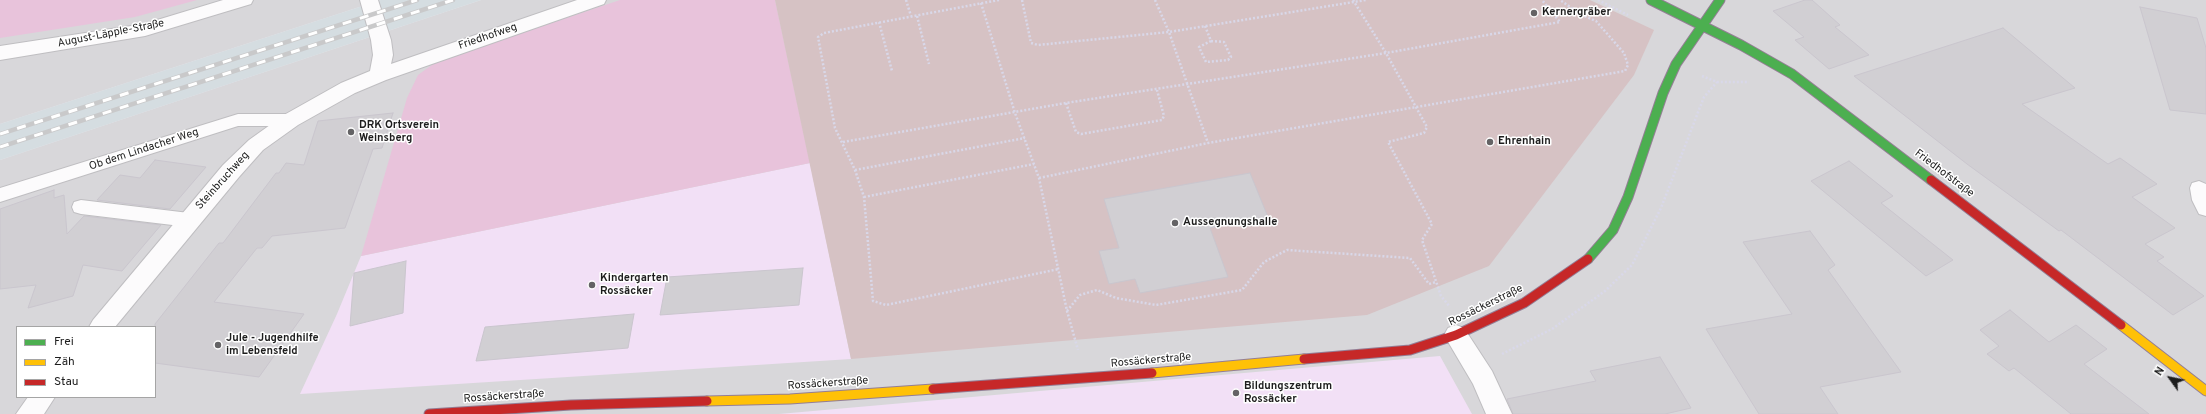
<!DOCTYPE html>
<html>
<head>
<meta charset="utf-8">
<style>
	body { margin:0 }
	#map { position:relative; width:2206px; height:414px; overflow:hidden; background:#e8e5eb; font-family:Overpass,sans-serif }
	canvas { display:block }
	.legend { position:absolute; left:16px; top:326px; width:140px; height:72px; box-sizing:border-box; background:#fff; border:1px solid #a5a5a5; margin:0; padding:5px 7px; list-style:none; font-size:12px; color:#1d1d1d }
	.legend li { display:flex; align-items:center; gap:8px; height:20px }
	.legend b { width:20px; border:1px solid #a5a5a5 }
	.north { position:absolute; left:2150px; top:358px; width:40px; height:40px; -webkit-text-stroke:3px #fff; paint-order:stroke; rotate:303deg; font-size:11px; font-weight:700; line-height:16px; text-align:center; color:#1d1d1d }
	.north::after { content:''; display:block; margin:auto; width:14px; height:18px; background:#1d1d1d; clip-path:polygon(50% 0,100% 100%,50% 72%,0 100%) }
</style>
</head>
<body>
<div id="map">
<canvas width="2206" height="414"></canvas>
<ul class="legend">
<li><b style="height:5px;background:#4caf50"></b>Frei</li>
<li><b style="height:5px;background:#ffc107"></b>Zäh</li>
<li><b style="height:5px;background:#c62828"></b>Stau</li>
</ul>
<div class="north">N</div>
</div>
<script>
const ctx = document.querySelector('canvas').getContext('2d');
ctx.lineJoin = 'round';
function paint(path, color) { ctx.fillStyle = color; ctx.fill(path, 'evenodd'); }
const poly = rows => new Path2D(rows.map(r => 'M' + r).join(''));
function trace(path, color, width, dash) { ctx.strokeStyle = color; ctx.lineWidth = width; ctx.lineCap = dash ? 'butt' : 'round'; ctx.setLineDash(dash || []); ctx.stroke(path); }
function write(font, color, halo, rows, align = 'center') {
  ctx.font = font + ' Overpass,sans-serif'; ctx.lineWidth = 3; ctx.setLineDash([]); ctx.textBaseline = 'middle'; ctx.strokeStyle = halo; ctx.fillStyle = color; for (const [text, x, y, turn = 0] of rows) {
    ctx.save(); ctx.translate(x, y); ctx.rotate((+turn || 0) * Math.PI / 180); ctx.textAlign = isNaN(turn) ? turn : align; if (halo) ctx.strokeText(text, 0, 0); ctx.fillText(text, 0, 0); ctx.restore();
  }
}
paint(poly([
	[0,0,381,0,0,124],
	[481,0,2206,0,2206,414,0,414,0,160],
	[17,327,155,327,155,397,17,397]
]), '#d8d7da');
paint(poly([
	[381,0,481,0,0,160,0,124]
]), '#d5dde1');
paint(poly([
	[810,163,851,359,300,394,337,314,361,256],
	[1440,356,1472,414,779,414,1244,373]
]), '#f2e0f6');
paint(poly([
	[0,0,197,0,135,17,0,38],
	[620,0,775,0,810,163,361,256,407,98,418,75,436,62]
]), '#e8c3db');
paint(poly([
	[775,0,1590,0,1654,30,1634,75,1489,266,1367,315,851,359]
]), '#d6c2c4');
const building = poly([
	[1805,0,1812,0,1840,25,1835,27,1869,55,1829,69,1795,40,1804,37,1773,11,1805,0],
	[2140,7,2197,18,2206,48,2206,114,2170,110,2140,7],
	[2003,28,2075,88,2022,104,2108,164,2120,158,2157,184,2132,197,2175,228,2145,244,2164,257,2157,261,2204,296,2173,315,2061,230,2059,231,1967,164,1854,76,2003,28],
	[393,113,382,148,373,149,345,228,272,236,262,248,257,248,214,302,304,314,259,377,155,363,155,324,219,243,223,243,276,173,279,173,286,163,304,165,318,121,393,113],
	[155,160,206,167,170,209,97,200,120,175,140,178,155,160],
	[1849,161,1893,196,1881,203,1953,260,1926,276,1811,181,1849,161],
	[1250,173,1268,217,1210,228,1228,277,1140,293,1135,279,1109,284,1099,251,1119,248,1104,199,1250,173],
	[54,190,54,198,64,195,67,234,84,216,161,225,122,271,83,265,73,296,28,308,36,285,0,289,0,209,54,190],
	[1810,231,1835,265,1828,270,1901,372,1820,387,1838,414,1759,414,1706,329,1792,314,1743,242,1810,231],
	[406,261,403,313,350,326,354,273,406,261],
	[803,268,799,305,660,315,667,277,803,268],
	[2010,310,2049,342,2076,325,2107,349,2084,364,2149,414,2071,414,2014,368,2009,371,1987,354,1999,346,1980,330,2010,310],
	[634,314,628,348,476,361,485,327,634,314],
	[1660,357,1691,408,1665,414,1513,414,1507,399,1596,381,1590,371,1660,357]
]);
paint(building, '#d1cfd3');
trace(building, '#cac6ce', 1);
const lane = poly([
	[238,114,291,114,297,115,300,120,297,125,291,126,238,126,0,202,0,188,238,114],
	[2199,181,2206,184,2206,216,2199,214,2192,200,2190,188,2192,183,2199,181],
	[81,200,189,213,196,215,199,220,196,225,189,227,81,214,74,212,72,207,74,202,81,200]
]);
const street = poly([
	[223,0,253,0,251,4,145,36,0,60,0,46,144,24,223,0],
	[360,0,378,0,391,40,393,55,391,64,577,0,606,0,604,4,386,80,355,93,298,125,263,150,239,177,115,327,89,327,93,320,223,165,249,140,284,115,341,83,370,71,373,55,371,40,360,0],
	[1456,325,1464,328,1492,371,1512,414,1486,414,1473,384,1444,335,1448,328,1456,325],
	[28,397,55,397,44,414,16,414,28,397]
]);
const fast = poly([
	[1651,0,1741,45,1792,74,1931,180],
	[1588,259,1613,230,1628,197,1663,93,1676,64,1720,0]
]);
const slow = poly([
	[2121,325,2206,391],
	[1152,373,1304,359],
	[707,401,790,399,933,389]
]);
const jam = poly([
	[1931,180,2121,325],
	[1304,359,1410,350,1456,335,1524,303,1588,259],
	[933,389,1152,373],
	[429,414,571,405,707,401]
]);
trace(lane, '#bfbec1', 2);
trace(street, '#bfbec1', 2);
trace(fast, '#947e95', 11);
trace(slow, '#947e95', 11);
trace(jam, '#947e95', 11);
trace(poly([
	[906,0,911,16],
	[999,0,824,33,818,37,835,128,855,170,864,197,873,301,886,305,1059,269],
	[1022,0,1031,43,1038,45,1169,32,1366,0],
	[1155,0,1169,32,1208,143],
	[1353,0,1386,53,1427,127,1424,133,1388,142,1432,224,1422,240,1441,296,1450,307],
	[1598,0,1628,15],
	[981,3,1015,113,1039,178,1067,311,1078,350],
	[917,16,929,64],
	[879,22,892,71],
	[1205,26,1211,41],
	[1211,41,1224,42,1231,57,1228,60,1206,62,1199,47,1211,41],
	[1702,76,1717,82,1749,82],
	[1066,103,1076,132,1081,134,1162,120,1164,116,1157,90],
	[843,142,1066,103,1386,53,1560,22,1542,0],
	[855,170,1025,138],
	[1039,178,1208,143,1625,71,1628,65,1624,53,1596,21,1582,15,1560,0],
	[864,197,1034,164],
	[1067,311,1080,295,1097,290,1116,298,1156,305,1242,290,1264,262,1287,250,1410,258,1429,284,1436,282],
	[1502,354,1552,329,1605,291,1632,265,1661,208,1704,97,1717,82]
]), '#d9d8e9', 2.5, [2, 2]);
paint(lane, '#fcfbfc');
paint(street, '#fcfbfc');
trace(fast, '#4caf50', 9);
trace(slow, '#ffc107', 9);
trace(jam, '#c62828', 9);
const rail = poly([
	[0,134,417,0],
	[0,147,453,0]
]);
trace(rail, '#c9c9ca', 4.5);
trace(rail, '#fff', 3, [9]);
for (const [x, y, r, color] of [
	[1534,13,4,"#646365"],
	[351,132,4,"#646365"],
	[1490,142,4,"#646365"],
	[1175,223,4,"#646365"],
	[592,285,4,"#646365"],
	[218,345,4,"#646365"],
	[1236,393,4,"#646365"]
]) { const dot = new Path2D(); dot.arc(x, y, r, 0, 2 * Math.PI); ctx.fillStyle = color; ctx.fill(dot); trace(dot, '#fff', 1.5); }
write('bold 11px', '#1d1d1d', '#fff', [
	["Kernergräber",1542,13],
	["DRK Ortsverein",359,126],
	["Weinsberg",359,139],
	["Ehrenhain",1498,142],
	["Aussegnungshalle",1183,223],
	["Kindergarten",600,279],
	["Rossäcker",600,292],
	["Jule - Jugendhilfe",226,339],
	["im Lebensfeld",226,352],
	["Bildungszentrum",1244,387],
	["Rossäcker",1244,400]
], 'left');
write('11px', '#1d1d1d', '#fff', [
	["August-Läpple-Straße",111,34,-11],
	["Friedhofweg",488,37,-19],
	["Ob dem Lindacher Weg",144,150,-18],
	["Friedhofstraße",1944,174,37],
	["Steinbruchweg",223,181,-48],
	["Rossäckerstraße",1486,306,-26],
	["Rossäckerstraße",1151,361,-5],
	["Rossäckerstraße",828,384,-4],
	["Rossäckerstraße",504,397,-4]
]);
</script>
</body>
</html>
